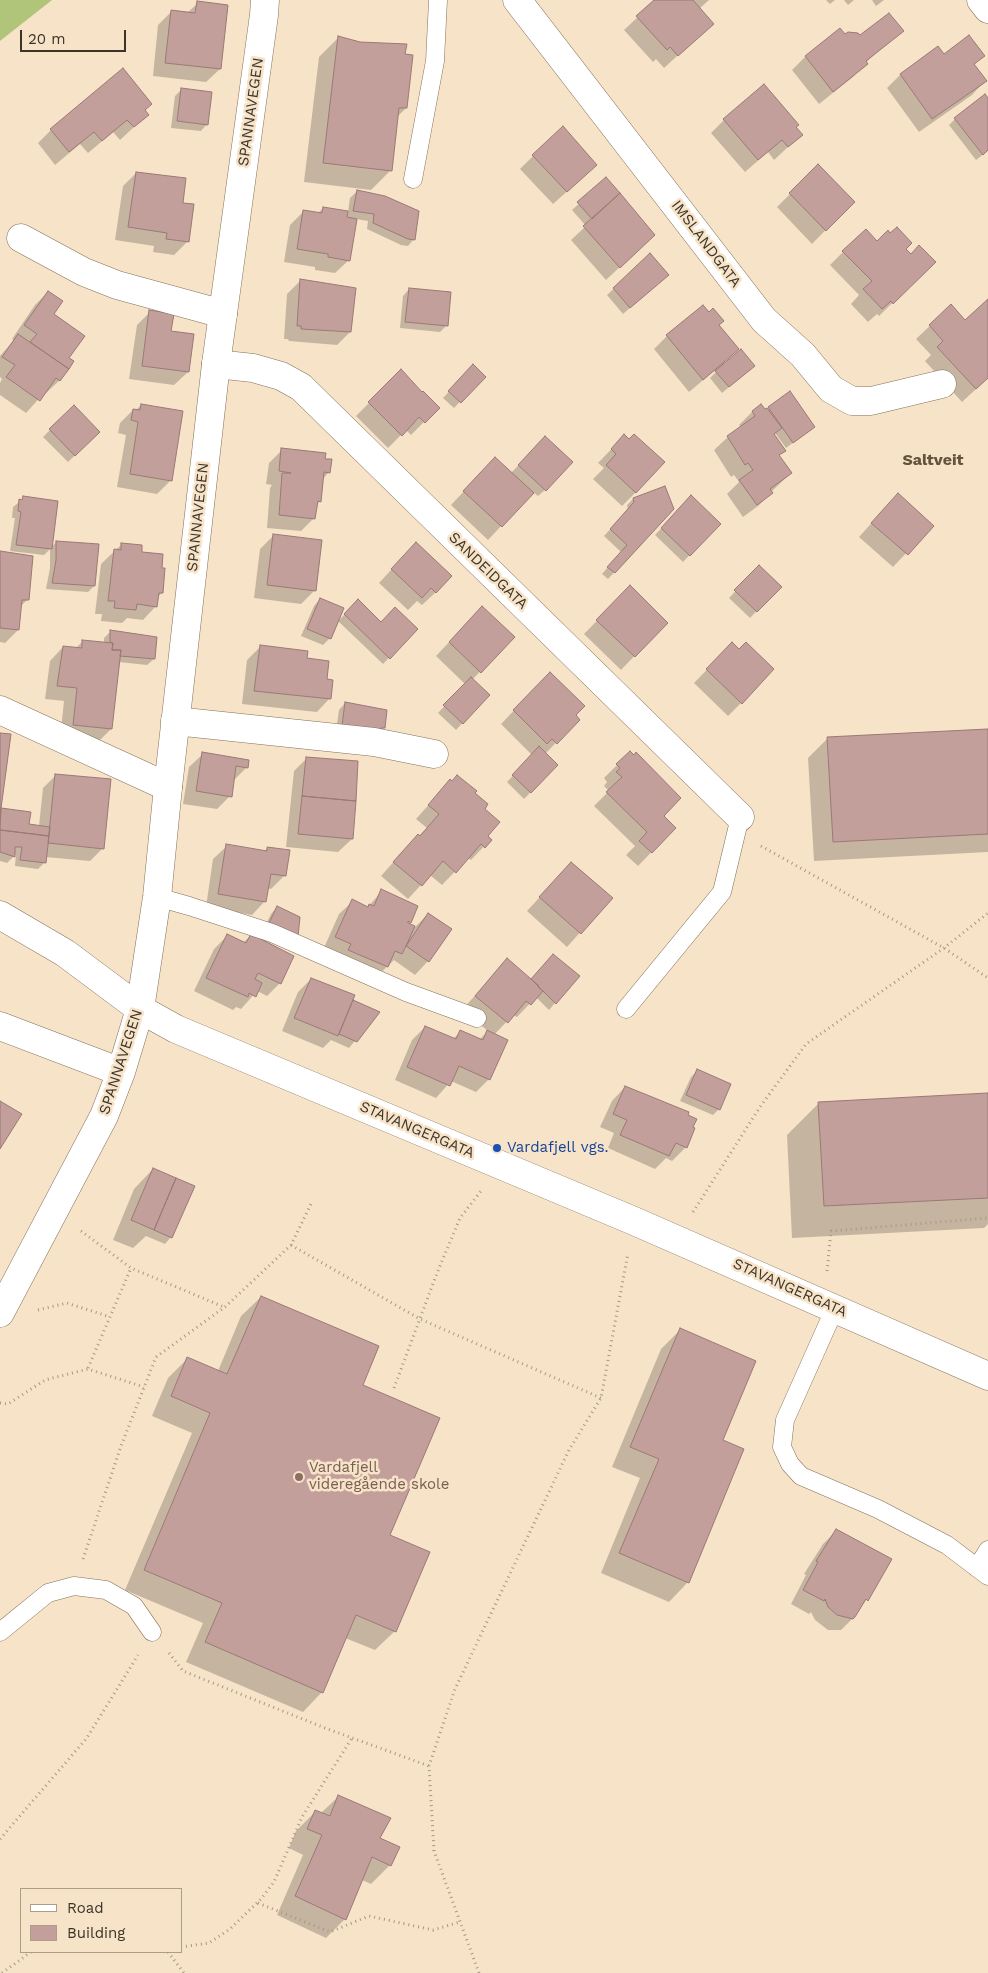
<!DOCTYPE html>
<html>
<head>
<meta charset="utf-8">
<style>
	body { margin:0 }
	#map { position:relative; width:988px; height:1973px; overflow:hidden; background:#f7e3c8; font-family:"Work Sans",sans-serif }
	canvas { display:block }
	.legend { position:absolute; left:20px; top:1888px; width:162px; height:65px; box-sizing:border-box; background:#f7e3c8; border:1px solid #ac9d88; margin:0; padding:6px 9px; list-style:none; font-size:15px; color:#3b3429 }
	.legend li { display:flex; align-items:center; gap:10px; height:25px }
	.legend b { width:25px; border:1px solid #ac9d88 }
	.scale { position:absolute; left:20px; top:30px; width:106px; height:22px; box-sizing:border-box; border:2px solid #3b3429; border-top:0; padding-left:6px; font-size:15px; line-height:18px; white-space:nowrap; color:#3b3429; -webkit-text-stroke:4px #f7e3c8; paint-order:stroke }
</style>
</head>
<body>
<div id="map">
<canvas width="988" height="1973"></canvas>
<ul class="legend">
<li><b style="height:6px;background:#fff"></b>Road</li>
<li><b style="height:14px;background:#c29f9b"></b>Building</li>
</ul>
<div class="scale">20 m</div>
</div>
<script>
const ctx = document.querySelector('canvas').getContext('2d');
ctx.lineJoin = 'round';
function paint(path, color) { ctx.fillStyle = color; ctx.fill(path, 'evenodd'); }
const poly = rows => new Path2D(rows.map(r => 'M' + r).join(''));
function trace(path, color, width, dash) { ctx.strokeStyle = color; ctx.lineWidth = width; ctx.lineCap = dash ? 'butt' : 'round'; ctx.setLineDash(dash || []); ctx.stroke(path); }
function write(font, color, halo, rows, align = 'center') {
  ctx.font = font + ' "Work Sans",sans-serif'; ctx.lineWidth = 5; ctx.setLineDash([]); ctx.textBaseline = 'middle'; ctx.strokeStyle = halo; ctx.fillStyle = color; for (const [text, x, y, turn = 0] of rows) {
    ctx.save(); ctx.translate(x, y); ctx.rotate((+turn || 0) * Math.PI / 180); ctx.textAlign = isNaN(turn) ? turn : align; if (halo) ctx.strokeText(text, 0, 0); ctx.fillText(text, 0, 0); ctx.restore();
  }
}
paint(poly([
	[0,0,52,0,0,41]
]), '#b0c47a');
paint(poly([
	[656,0,709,0,699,9,712,24,664,68,656,59,653,62,624,30],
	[826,0,835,0,830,4],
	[844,0,854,0,848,5],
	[872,0,884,0,876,6],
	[198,3,227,6,220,69,206,82,153,76,158,25,172,11,187,13],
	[840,30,845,36,859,37,902,31,865,63,853,77,819,104,792,70,805,57],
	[338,38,404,55,406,108,397,117,391,170,371,190,304,182,319,57],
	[938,48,944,55,983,56,974,65,985,81,972,95,919,132,887,88,900,75],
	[181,90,207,124,201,131,171,128,175,96],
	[988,100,988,151,976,160,949,125,955,119],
	[144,111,147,115,120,140,113,132,88,153,80,144,55,165,38,143,51,130],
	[724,120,794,127,801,135,774,160,768,152,745,172,711,133],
	[533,156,582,178,553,204,520,169],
	[818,166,853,202,812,244,777,207],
	[136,173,181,204,188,241,174,255,153,252,154,246,115,240,123,186],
	[606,179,640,248,606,280,571,240,586,226,572,210],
	[357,191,414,239,408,246,401,245,367,229,368,221,356,219,349,260,335,273,315,270,315,267,284,262,290,225,303,212,317,214,323,208,348,212,350,198],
	[877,243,904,249,911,256,934,262,879,316,877,314,868,322,851,304,859,295,830,265,843,252],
	[650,255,661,281,623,314,607,295],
	[301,280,350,332,337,345,289,341,288,339,284,339,287,294],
	[409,289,447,325,440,332,400,328,403,296],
	[48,292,52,314,68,359,72,361,60,380,46,393,45,392,26,413,0,395,0,383,2,379,0,377,0,356,14,340,12,339,35,305],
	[988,301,988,378,962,402,925,361,931,355,916,339,951,306,965,322],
	[150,312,170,332,192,335,188,372,174,385,129,379,137,325],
	[718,325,738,349,724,362,747,372,722,393,710,378,716,372,714,371,689,392,654,349,667,336],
	[473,366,484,377,454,408,443,398],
	[401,371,422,393,438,408,411,435,406,430,388,448,356,416],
	[789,393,814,427,786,448,775,433,773,435,784,450,778,456,791,473,771,492,772,493,758,506,743,517,727,494,739,482,734,475,731,477,714,450,728,437,741,427,739,425,752,412,761,406,765,411],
	[141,405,171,480,157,494,117,487,126,435,118,433,120,423,133,410,136,410],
	[74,406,99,432,68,462,43,437],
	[624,436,636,492,622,506,593,479,604,468,598,463],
	[539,444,545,490,538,496,533,492,488,540,451,505,482,472,511,473],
	[282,450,324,460,329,472,322,480,320,501,316,505,314,518,301,531,267,528,270,488,272,485,266,484,269,463],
	[691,497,719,524,683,562,655,535],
	[24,498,51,548,56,542,94,586,88,592,46,589,50,568,50,549,44,555,10,551,15,518,12,518,13,507],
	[633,499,673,510,608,579,602,574,621,552,604,536,628,510,627,505],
	[885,508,932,526,893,567,859,537],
	[274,535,314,591,301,604,254,598,260,549],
	[122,544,140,553,162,593,157,597,156,606,143,620,127,618,122,623,101,621,102,614,95,614,101,564],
	[0,553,27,600,20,607,18,630,5,643,0,642],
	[403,557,436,592,422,605,417,601,408,610,379,583],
	[759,566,780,587,750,618,729,598],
	[630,587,666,623,621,670,584,634],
	[320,599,342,609,330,638,323,645,301,636,314,606],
	[358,601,381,623,417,629,383,664,338,621],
	[469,621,513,637,472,680,488,695,456,730,438,713,465,684,436,656],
	[111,631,154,659,147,665,119,662,111,729,98,742,60,738,64,701,45,699,50,661,63,647,75,649,83,641,104,643,104,638],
	[732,644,739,651,741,703,728,716,694,683],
	[261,646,306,659,325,680,330,698,317,712,242,704,247,660],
	[550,673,578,720,545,754,557,765,524,799,507,782,532,755,501,724],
	[345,703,384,728,380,732,380,729,337,724,339,710],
	[988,730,988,852,814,861,808,758,828,738],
	[630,752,662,816,675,828,638,866,626,855,635,846,594,806,609,791,604,786,607,782,604,778],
	[203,754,247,767,233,781,230,796,217,809,183,804,189,767],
	[307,758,352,839,338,852,286,847,294,771],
	[56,775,103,848,90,861,45,857,45,862,38,869,15,866,16,854,7,863,0,861,0,809,29,813,28,825,39,826,43,788],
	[450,781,474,793,483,809,486,837,490,840,471,860,468,858,442,885,430,875,408,899,381,876,405,849,427,828,416,819],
	[227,846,264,852,267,848,285,875,271,889,267,888,265,901,252,915,206,907,213,859],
	[571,863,611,898,567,947,527,911],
	[382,891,410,922,407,924,414,928,428,914,450,930,428,961,415,975,394,960,373,980,323,950,339,914,353,901,367,908],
	[277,907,297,936,263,930,271,914],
	[251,935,280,983,267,996,257,991,241,1009,236,1007,233,1010,194,991,214,949,227,936,243,943],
	[507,960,531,981,578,976,549,1010,536,997,517,1017,513,1015,494,1035,489,1079,476,1092,451,1081,436,1098,395,1080,412,1040,425,1027,453,1039,460,1032,479,1040,488,1031,462,1010],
	[311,979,378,1013,349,1048,331,1040,323,1048,282,1031,298,992],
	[697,1071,719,1109,713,1115,680,1101,691,1077],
	[625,1087,694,1129,686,1147,672,1161,666,1158,655,1169,608,1148,614,1133,600,1127,612,1101],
	[988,1095,988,1224,984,1228,792,1238,787,1135,819,1103],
	[153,1169,171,1237,165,1244,146,1236,133,1248,113,1240,134,1189],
	[261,1297,361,1386,389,1536,395,1631,375,1650,345,1638,322,1692,303,1712,186,1662,203,1623,125,1590,192,1433,152,1416,168,1378,188,1358,218,1371,241,1316],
	[680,1330,721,1441,688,1582,669,1602,601,1573,640,1478,612,1467,661,1349],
	[836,1531,874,1588,854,1617,841,1630,828,1630,815,1620,811,1612,809,1614,791,1604,806,1575,804,1574,823,1544],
	[339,1796,379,1839,390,1865,371,1884,362,1880,345,1919,326,1938,277,1915,303,1855,289,1848,296,1831,316,1811,321,1813]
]), '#0003');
const building = poly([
	[654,0,693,0,714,24,678,56,670,47,667,50,636,16,654,0],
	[197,1,228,5,221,69,165,63,171,10,195,13,197,1],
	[889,13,904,31,866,61,868,64,833,92,805,56,840,28,845,34,848,32,858,33,860,35,889,13],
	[969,35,985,56,974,64,987,81,932,119,900,74,938,46,944,54,969,35],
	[338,36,360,42,407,44,405,54,413,55,407,108,399,108,392,171,323,163,338,36],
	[123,68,152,104,145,110,149,115,134,127,127,120,102,141,94,132,69,152,50,129,123,68],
	[764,84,799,125,796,127,803,135,788,147,782,140,758,160,723,119,764,84],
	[181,88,212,92,208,125,177,121,181,88],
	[985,94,988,98,988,150,983,155,954,118,985,94],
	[563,126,597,165,567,192,532,155,563,126],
	[818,164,855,202,826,231,789,193,818,164],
	[136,172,186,178,183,203,194,204,189,242,166,239,167,233,128,227,136,172],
	[606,177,620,193,592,219,577,202,606,177],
	[357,190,385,196,419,211,415,240,408,239,373,223,374,214,353,211,357,190],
	[620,193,655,235,620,268,583,226,620,193],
	[323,207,348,211,347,217,357,219,350,261,328,257,328,254,297,249,303,210,322,213,323,207],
	[897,227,912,243,906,249,911,254,919,245,936,262,893,304,891,301,882,309,863,289,872,281,842,251,866,229,877,241,888,230,890,233,897,227],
	[650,253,669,275,630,308,613,288,650,253],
	[300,279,356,288,351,332,301,329,301,326,297,326,300,279],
	[409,288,451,292,448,326,405,322,409,288],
	[48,291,63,301,54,314,85,336,69,358,74,361,69,369,30,342,37,334,24,325,48,291],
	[988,299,988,378,976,389,937,347,943,341,929,325,951,304,965,320,988,299],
	[703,305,709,312,713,308,724,321,719,325,739,349,703,380,666,335,703,305],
	[149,310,174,314,171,331,194,334,189,372,142,366,149,310],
	[18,334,69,369,60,381,56,378,40,401,6,377,15,365,2,357,18,334],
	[741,349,755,366,729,387,715,371,741,349],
	[473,364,486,377,461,403,448,391,473,364],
	[401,369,422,392,423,391,440,408,425,423,419,417,402,436,368,402,401,369],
	[790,391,815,427,793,443,768,407,790,391],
	[141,404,183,411,172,481,130,474,138,422,131,420,133,409,140,410,141,404],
	[761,404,765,409,767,408,782,428,774,434,786,451,779,455,792,473,770,489,773,493,757,505,739,480,753,470,748,463,745,465,727,436,755,416,752,411,761,404],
	[74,405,100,432,75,456,49,429,74,405],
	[624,434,629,439,634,434,665,462,636,493,606,465,616,454,611,449,624,434],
	[545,436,573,462,546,491,518,465,545,436],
	[281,448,326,453,325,459,332,459,330,473,324,472,321,502,318,501,315,519,279,515,282,473,291,473,279,471,281,448],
	[495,457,534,493,502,527,463,491,495,457],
	[665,486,674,509,615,573,607,567,627,545,610,529,634,502,633,498,665,486],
	[898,493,934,526,908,555,871,523,898,493],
	[691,495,721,524,690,556,661,528,691,495],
	[23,496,58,501,52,549,16,545,21,512,18,511,19,499,22,500,23,496],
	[273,534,322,540,316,591,267,585,273,534],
	[56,541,99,544,95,586,52,583,56,560,56,541],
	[416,542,452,576,436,593,431,588,422,598,391,569,416,542],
	[121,543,142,545,142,552,163,554,162,568,165,568,163,593,159,593,157,607,137,604,136,610,114,608,115,601,108,601,114,549,121,550,121,543],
	[0,551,33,556,29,600,22,600,19,630,0,628,0,551],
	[759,565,782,587,757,612,734,590,759,565],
	[630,585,668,623,635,657,596,620,630,585],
	[320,598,344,608,331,639,307,629,320,598],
	[358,599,381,622,395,607,418,629,390,659,344,614,358,599],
	[482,606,515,637,481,673,449,642,482,606],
	[110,630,157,637,155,659,120,656,121,650,112,650,113,643,110,642,110,630],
	[82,640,113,643,112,650,121,650,112,729,73,725,77,688,57,686,63,646,82,648,82,640],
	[732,642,739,649,746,642,774,669,742,704,706,669,732,642],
	[260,645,308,651,307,658,329,661,327,679,333,680,331,699,254,691,260,645],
	[550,672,585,706,576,715,580,720,557,744,552,739,547,744,513,710,550,672],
	[471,677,490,695,463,724,443,705,471,677],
	[345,702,387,710,385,728,381,728,381,731,342,726,345,702],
	[988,729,988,834,833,842,827,737,988,729],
	[0,733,11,734,0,816,0,733],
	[539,746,558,765,531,793,512,775,539,746],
	[630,751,634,755,636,752,681,798,664,816,676,828,652,853,639,841,647,832,606,792,622,777,616,772,620,768,616,764,630,751],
	[202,752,249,760,248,768,236,766,232,797,196,791,202,752],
	[306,757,358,761,356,801,302,796,306,757],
	[55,774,111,779,104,849,48,843,55,774],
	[457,775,477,791,475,793,488,804,485,809,500,822,488,836,492,840,485,848,481,844,456,873,443,861,422,886,393,862,418,834,420,836,439,814,428,805,450,779,452,781,457,775],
	[302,796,356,801,353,839,298,834,302,796],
	[1,808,31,812,29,824,50,827,49,836,0,830,1,808],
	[0,830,49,836,46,863,20,860,22,847,15,847,15,857,0,852,0,830],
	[226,844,267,851,267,847,290,850,286,876,271,874,266,902,218,894,226,844],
	[571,862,613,898,581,934,539,897,571,862],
	[381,889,418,906,411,923,408,921,408,923,415,926,406,946,402,954,395,951,388,967,348,950,351,944,335,937,352,899,368,907,369,904,374,906,381,889],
	[277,906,300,917,298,937,269,923,277,906],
	[428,913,452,929,429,962,406,946,428,913],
	[227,934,246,943,251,934,294,956,281,984,258,973,255,979,262,983,256,997,249,993,248,997,206,978,227,934],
	[553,954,580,976,556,1004,531,979,553,954],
	[507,958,539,986,538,987,543,991,531,1005,526,1001,508,1023,475,996,507,958],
	[311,978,355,995,338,1036,294,1018,311,978],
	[353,1000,380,1012,357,1042,339,1034,353,1000],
	[425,1026,456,1039,460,1030,483,1040,487,1030,508,1040,490,1080,459,1066,450,1086,407,1067,425,1026],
	[697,1069,731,1084,720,1110,686,1095,697,1069],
	[625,1086,689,1112,688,1115,697,1119,693,1127,695,1128,687,1148,676,1143,669,1156,620,1135,627,1120,613,1114,625,1086],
	[988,1093,988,1198,824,1206,818,1102,988,1093],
	[0,1101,22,1114,0,1149,0,1101],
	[153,1168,176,1178,154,1230,131,1220,153,1168],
	[176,1178,195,1186,172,1238,154,1230,176,1178],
	[261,1296,379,1346,363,1385,440,1418,390,1535,430,1552,396,1632,356,1615,323,1693,205,1642,222,1603,144,1570,210,1413,171,1396,187,1357,227,1374,261,1296],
	[680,1328,756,1361,723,1440,744,1449,689,1583,619,1553,659,1459,630,1447,680,1328],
	[836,1529,892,1559,868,1601,866,1599,855,1617,853,1619,837,1615,828,1607,825,1599,824,1601,803,1590,818,1562,816,1561,836,1529],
	[338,1795,391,1818,380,1838,400,1847,391,1866,372,1857,346,1920,295,1896,322,1835,307,1829,315,1810,330,1816,338,1795]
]);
paint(building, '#c29f9b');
trace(building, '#9a7976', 1);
const lane = poly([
	[413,179,435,61,438,0],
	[157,897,189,906,272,933,406,992,477,1018],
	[626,1009,722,892,740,817],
	[835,1308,785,1420,782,1447,790,1464,801,1476,878,1509,947,1545,988,1576],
	[977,1568,988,1550],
	[0,1632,48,1593,74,1586,106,1590,134,1606,152,1632]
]);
const street = poly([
	[517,0,764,320,803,355,831,389,852,401,871,401,942,384],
	[981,0,988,9],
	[21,238,84,272,117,285,223,314],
	[216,364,253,368,281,376,301,387,740,817],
	[0,710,168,787],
	[175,721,374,742,434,754],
	[0,1026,121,1072],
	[0,1313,104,1116,121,1072,140,1009]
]);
const secondary = poly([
	[0,915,65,953,140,1009,176,1029,634,1221,988,1376],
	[140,1009,157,897,168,787,216,364,264,15,265,0]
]);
trace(lane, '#837159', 19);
trace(street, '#837159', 29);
trace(secondary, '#837159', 29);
trace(poly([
	[761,846,944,948,988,978],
	[693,1212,760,1107,806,1044,944,948,988,913],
	[81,1231,131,1268,224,1307],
	[291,1245,420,1319,601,1398],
	[827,1271,831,1231,988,1218],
	[38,1310,67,1303,110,1317],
	[88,1368,131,1268],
	[394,1388,437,1273,460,1218,481,1191],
	[0,1403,8,1404,45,1380,88,1369,144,1387],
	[83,1559,121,1446,156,1357,225,1307,291,1245,311,1204],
	[169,1653,183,1671,325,1728,429,1766],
	[0,1839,86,1739,138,1655],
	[258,1903,330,1932,369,1916,433,1930,460,1922],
	[181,1947,209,1943,230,1929,261,1899,274,1882,302,1817,352,1738],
	[168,1952,184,1973],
	[2,1973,31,1952],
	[479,1973,434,1851,429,1766,455,1689,569,1450,601,1398,628,1253]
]), '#a69883', 3, [1, 4]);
trace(lane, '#fff', 18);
trace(street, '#fff', 28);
trace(secondary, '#fff', 28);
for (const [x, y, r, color] of [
	[497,1148,5,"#1a4fb4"],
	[299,1477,5,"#8d6e63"]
]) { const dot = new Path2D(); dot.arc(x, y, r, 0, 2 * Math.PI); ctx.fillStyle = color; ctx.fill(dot); trace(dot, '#f7e3c8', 2); }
write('15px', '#3b3429', '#f7e3c8', [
	["SPANNAVEGEN",251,112,-82],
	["IMSLANDGATA",706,244,53],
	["SPANNAVEGEN",198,517,-84],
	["SANDEIDGATA",488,571,44],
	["SPANNAVEGEN",121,1062,-72],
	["STAVANGERGATA",417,1130,23],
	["STAVANGERGATA",790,1288,24]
]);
write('15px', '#164399', '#f7e3c8', [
	["Vardafjell vgs.",507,1148]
], 'left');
write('15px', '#785e54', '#f7e3c8', [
	["Vardafjell",309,1468],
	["videregående skole",309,1485]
], 'left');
write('bold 16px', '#65543d', '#f7e3c8', [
	["Saltveit",933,460]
]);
</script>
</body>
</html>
